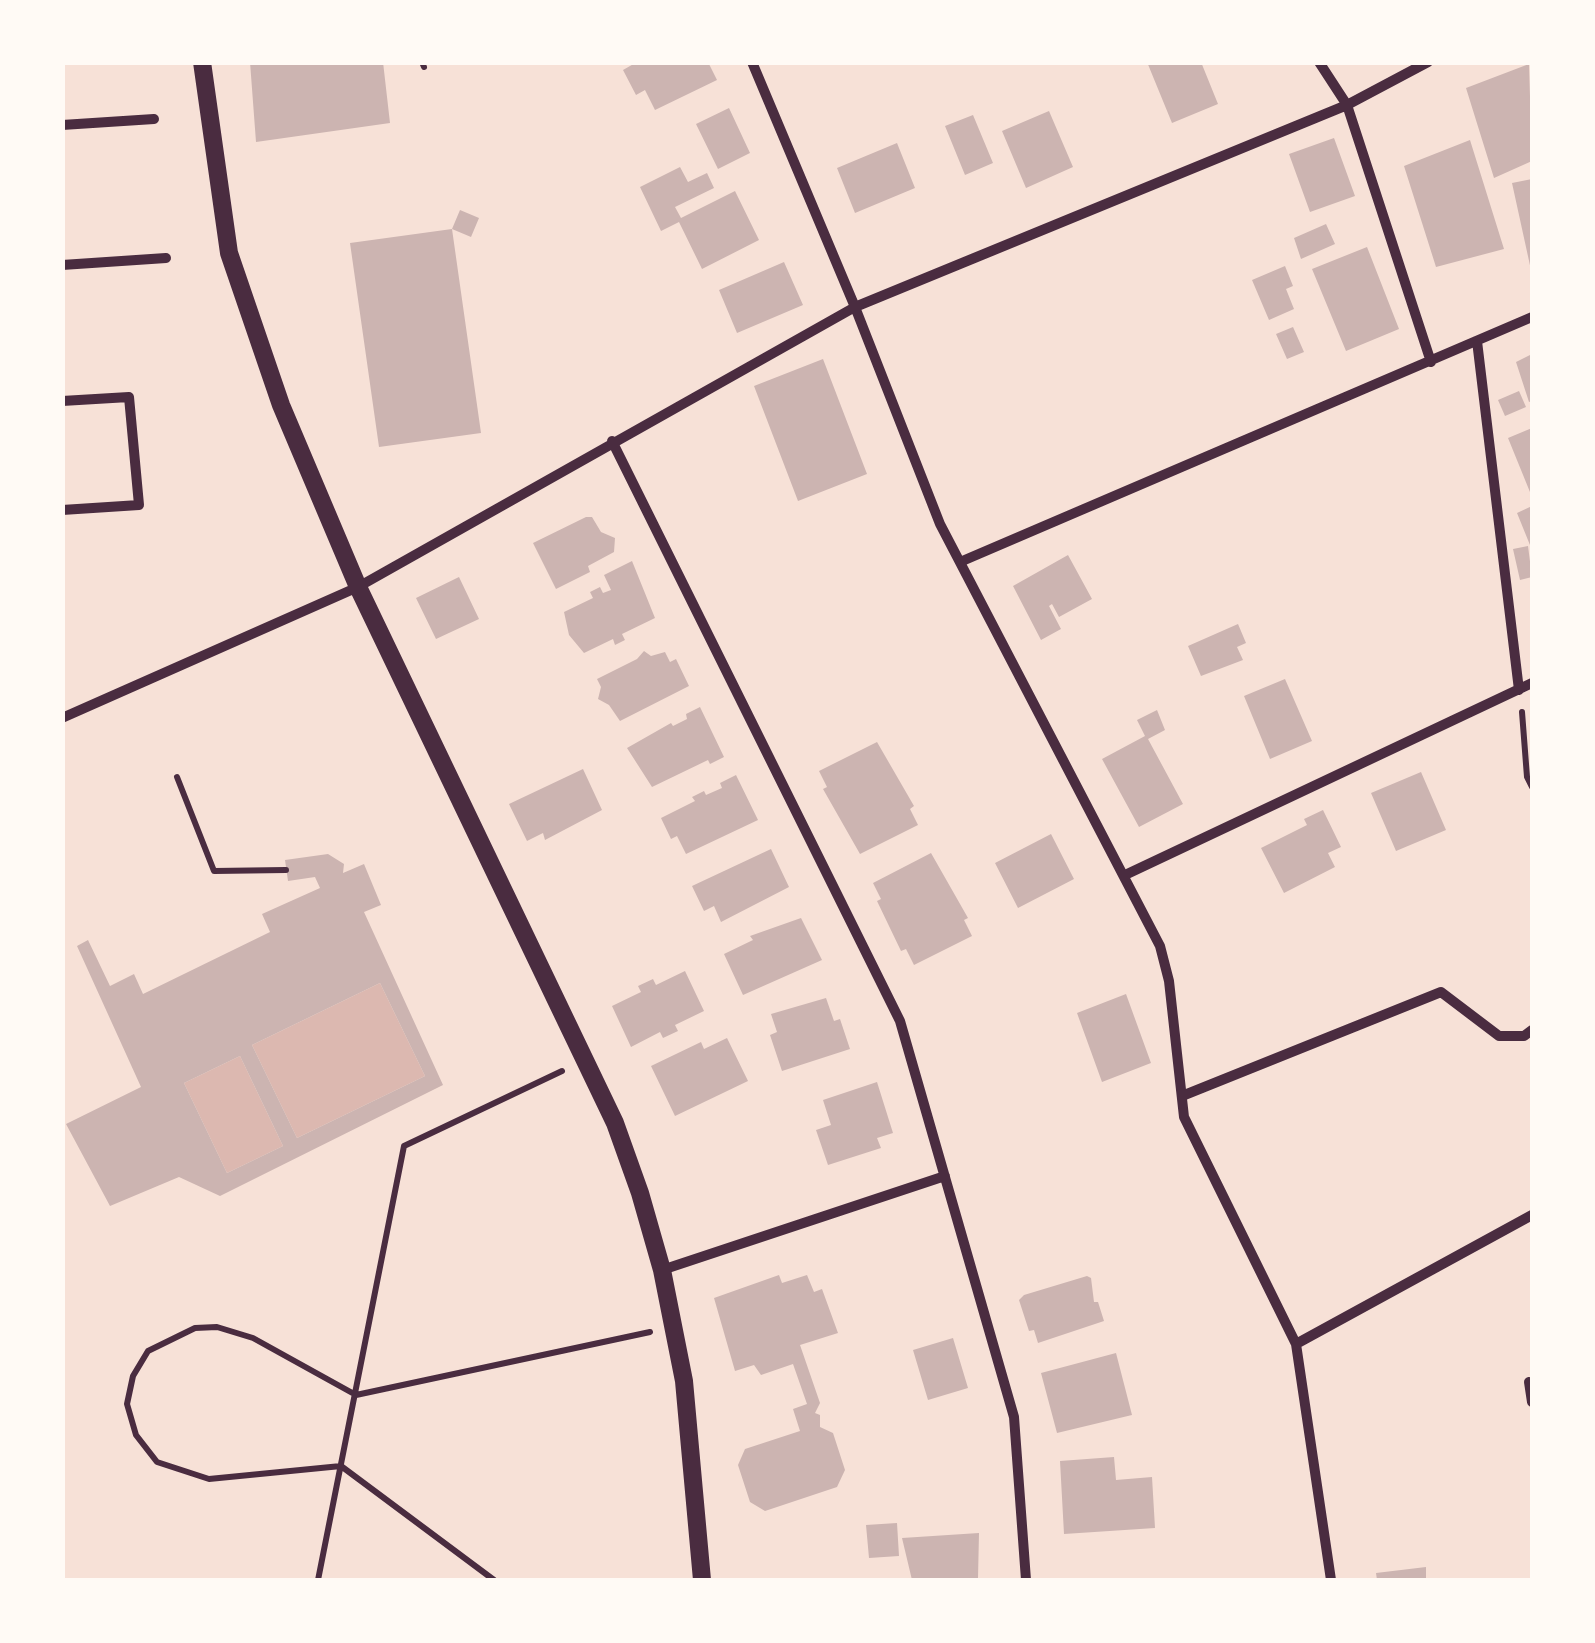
<!DOCTYPE html>
<html>
<head>
<meta charset="utf-8">
<style>
	body { margin:0 }
	#map { position:relative; width:1595px; height:1643px; overflow:hidden; background:#f7e1d7; font-family:Cabin,sans-serif }
	canvas { display:block }
	.frame { position:absolute; inset:0; border:65px solid #fffaf5; pointer-events:none }
</style>
</head>
<body>
<div id="map">
<canvas width="1595" height="1643"></canvas>
<div class="frame"></div>
</div>
<script>
const ctx = document.querySelector('canvas').getContext('2d');
ctx.lineJoin = 'round';
function paint(path, color) { ctx.fillStyle = color; ctx.fill(path, 'evenodd'); }
const poly = rows => new Path2D(rows.map(r => 'M' + r).join(''));
function trace(path, color, width, dash) { ctx.strokeStyle = color; ctx.lineWidth = width; ctx.lineCap = dash ? 'butt' : 'round'; ctx.setLineDash(dash || []); ctx.stroke(path); }
paint(poly([
	[380,983,425,1076,297,1138,252,1045],
	[240,1056,283,1146,227,1173,184,1083]
]), '#dcb8b0');
paint(poly([
	[250,62,383,62,390,123,256,142],
	[637,62,708,62,717,80,655,110,645,90,636,95,623,70],
	[1147,62,1201,62,1218,104,1172,123],
	[1529,64,1532,161,1494,178,1466,88],
	[729,108,750,153,718,169,696,124],
	[1049,111,1073,167,1026,188,1002,131],
	[973,115,993,163,965,175,945,126],
	[1334,138,1355,196,1310,212,1289,154],
	[1470,140,1504,249,1436,267,1404,166],
	[897,143,915,188,855,213,837,168],
	[680,167,688,182,707,173,714,188,675,207,681,218,735,191,759,240,702,269,679,222,661,231,640,187],
	[1532,179,1532,270,1531,270,1512,183],
	[460,210,479,218,471,237,452,229],
	[1326,224,1335,244,1301,259,1294,238],
	[452,229,481,433,379,447,350,243],
	[1367,247,1399,329,1346,351,1312,269],
	[784,262,803,305,737,333,719,290],
	[1285,266,1293,286,1286,289,1294,309,1269,320,1252,280],
	[1293,327,1304,352,1287,359,1276,334],
	[1532,354,1532,401,1529,402,1516,362],
	[823,359,867,474,798,501,754,386],
	[1519,391,1526,407,1505,416,1498,400],
	[1532,428,1532,497,1508,438],
	[1532,506,1532,550,1517,513],
	[586,517,592,517,601,532,615,538,614,552,588,566,590,572,556,589,533,543],
	[1528,546,1532,577,1520,580,1513,549],
	[1068,555,1092,599,1059,617,1052,604,1049,606,1061,629,1041,640,1013,586],
	[632,561,655,618,622,634,625,640,615,645,613,639,584,653,569,635,564,612,593,598,590,592,600,587,603,593,611,590,604,575],
	[459,577,479,619,436,639,416,598],
	[1238,624,1246,643,1237,647,1243,660,1201,676,1188,646],
	[644,651,651,656,665,652,670,662,676,659,689,686,620,721,609,705,598,699,601,687,597,679,637,659],
	[1285,679,1312,741,1270,759,1244,696],
	[700,707,724,757,710,764,708,760,652,787,627,748,671,723,673,726,687,719,686,714],
	[1157,710,1165,730,1148,739,1183,804,1139,827,1102,759,1145,736,1137,720],
	[877,742,914,806,910,809,918,825,860,854,823,789,827,787,819,771],
	[583,769,602,810,545,840,543,833,527,841,509,804],
	[1421,772,1446,830,1396,851,1371,793],
	[736,775,758,820,686,854,677,836,671,839,661,818,695,801,692,797,704,791,706,795,722,788,720,783],
	[1323,810,1341,847,1328,853,1335,867,1284,893,1261,848,1307,825,1304,819],
	[1051,834,1074,879,1018,908,995,863],
	[771,849,789,887,721,922,714,906,704,911,692,886],
	[931,853,968,918,964,920,972,936,914,965,906,949,901,951,877,901,881,899,873,883],
	[328,854,344,864,343,873,364,864,381,905,364,912,443,1085,220,1196,179,1177,110,1206,66,1124,141,1087,77,946,88,940,110,986,134,974,143,994,270,932,262,914,320,888,315,877,288,881,285,860],
	[380,983,425,1076,297,1138,252,1045],
	[240,1056,283,1146,227,1173,184,1083],
	[801,918,822,960,743,995,724,954,753,940,750,936],
	[685,971,704,1011,675,1025,678,1031,663,1038,660,1032,631,1047,612,1006,641,992,638,986,653,979,656,985],
	[1126,994,1151,1063,1102,1082,1077,1013],
	[826,998,834,1021,840,1019,850,1049,782,1071,770,1035,777,1032,771,1014],
	[727,1038,748,1081,675,1116,651,1066,701,1042,704,1049],
	[877,1082,893,1133,877,1138,881,1148,828,1165,816,1130,831,1125,823,1100],
	[779,1275,782,1283,807,1275,814,1292,822,1289,838,1333,800,1345,820,1403,815,1413,820,1415,820,1427,833,1433,845,1470,837,1487,765,1511,750,1502,738,1465,745,1449,800,1431,793,1409,807,1404,793,1364,761,1375,754,1365,735,1371,714,1298],
	[1087,1276,1091,1278,1094,1302,1098,1302,1104,1321,1038,1343,1034,1330,1029,1331,1019,1300,1024,1295],
	[953,1338,968,1388,928,1400,913,1350],
	[1116,1353,1132,1415,1057,1433,1041,1373],
	[1114,1457,1116,1480,1152,1477,1155,1528,1064,1534,1060,1461],
	[897,1523,899,1556,869,1558,866,1525],
	[979,1533,978,1578,912,1580,902,1538],
	[1426,1567,1426,1580,1377,1580,1376,1573]
]), '#ccb4b1');
trace(poly([
	[422,62,424,67],
	[1522,712,1527,777,1532,787],
	[177,777,214,871,286,870],
	[318,1580,404,1146,562,1071],
	[494,1580,341,1466,209,1479,157,1462,136,1435,127,1404,133,1376,148,1351,195,1328,217,1327,253,1338,356,1395,650,1332]
]), '#4a2c40', 6);
trace(poly([
	[752,62,855,307,940,524,1160,946,1169,981,1184,1117,1296,1344,1331,1580],
	[1319,62,1347,105,1431,362],
	[62,125,154,119],
	[62,265,166,258],
	[1477,341,1519,690],
	[62,401,129,397,139,505,62,510],
	[612,441,900,1021,1014,1417,1026,1580],
	[960,562,1532,317],
	[62,718,358,587,855,307,1347,105,1428,62],
	[1125,875,1532,683],
	[1182,1096,1441,992,1499,1036,1524,1036,1532,1030],
	[662,1270,945,1176],
	[1296,1344,1532,1215],
	[1529,1382,1532,1402]
]), '#4a2c40', 10);
trace(poly([
	[202,62,229,253,281,405,358,587,615,1123,640,1193,662,1270,684,1381,702,1580]
]), '#4a2c40', 18);
</script>
</body>
</html>
